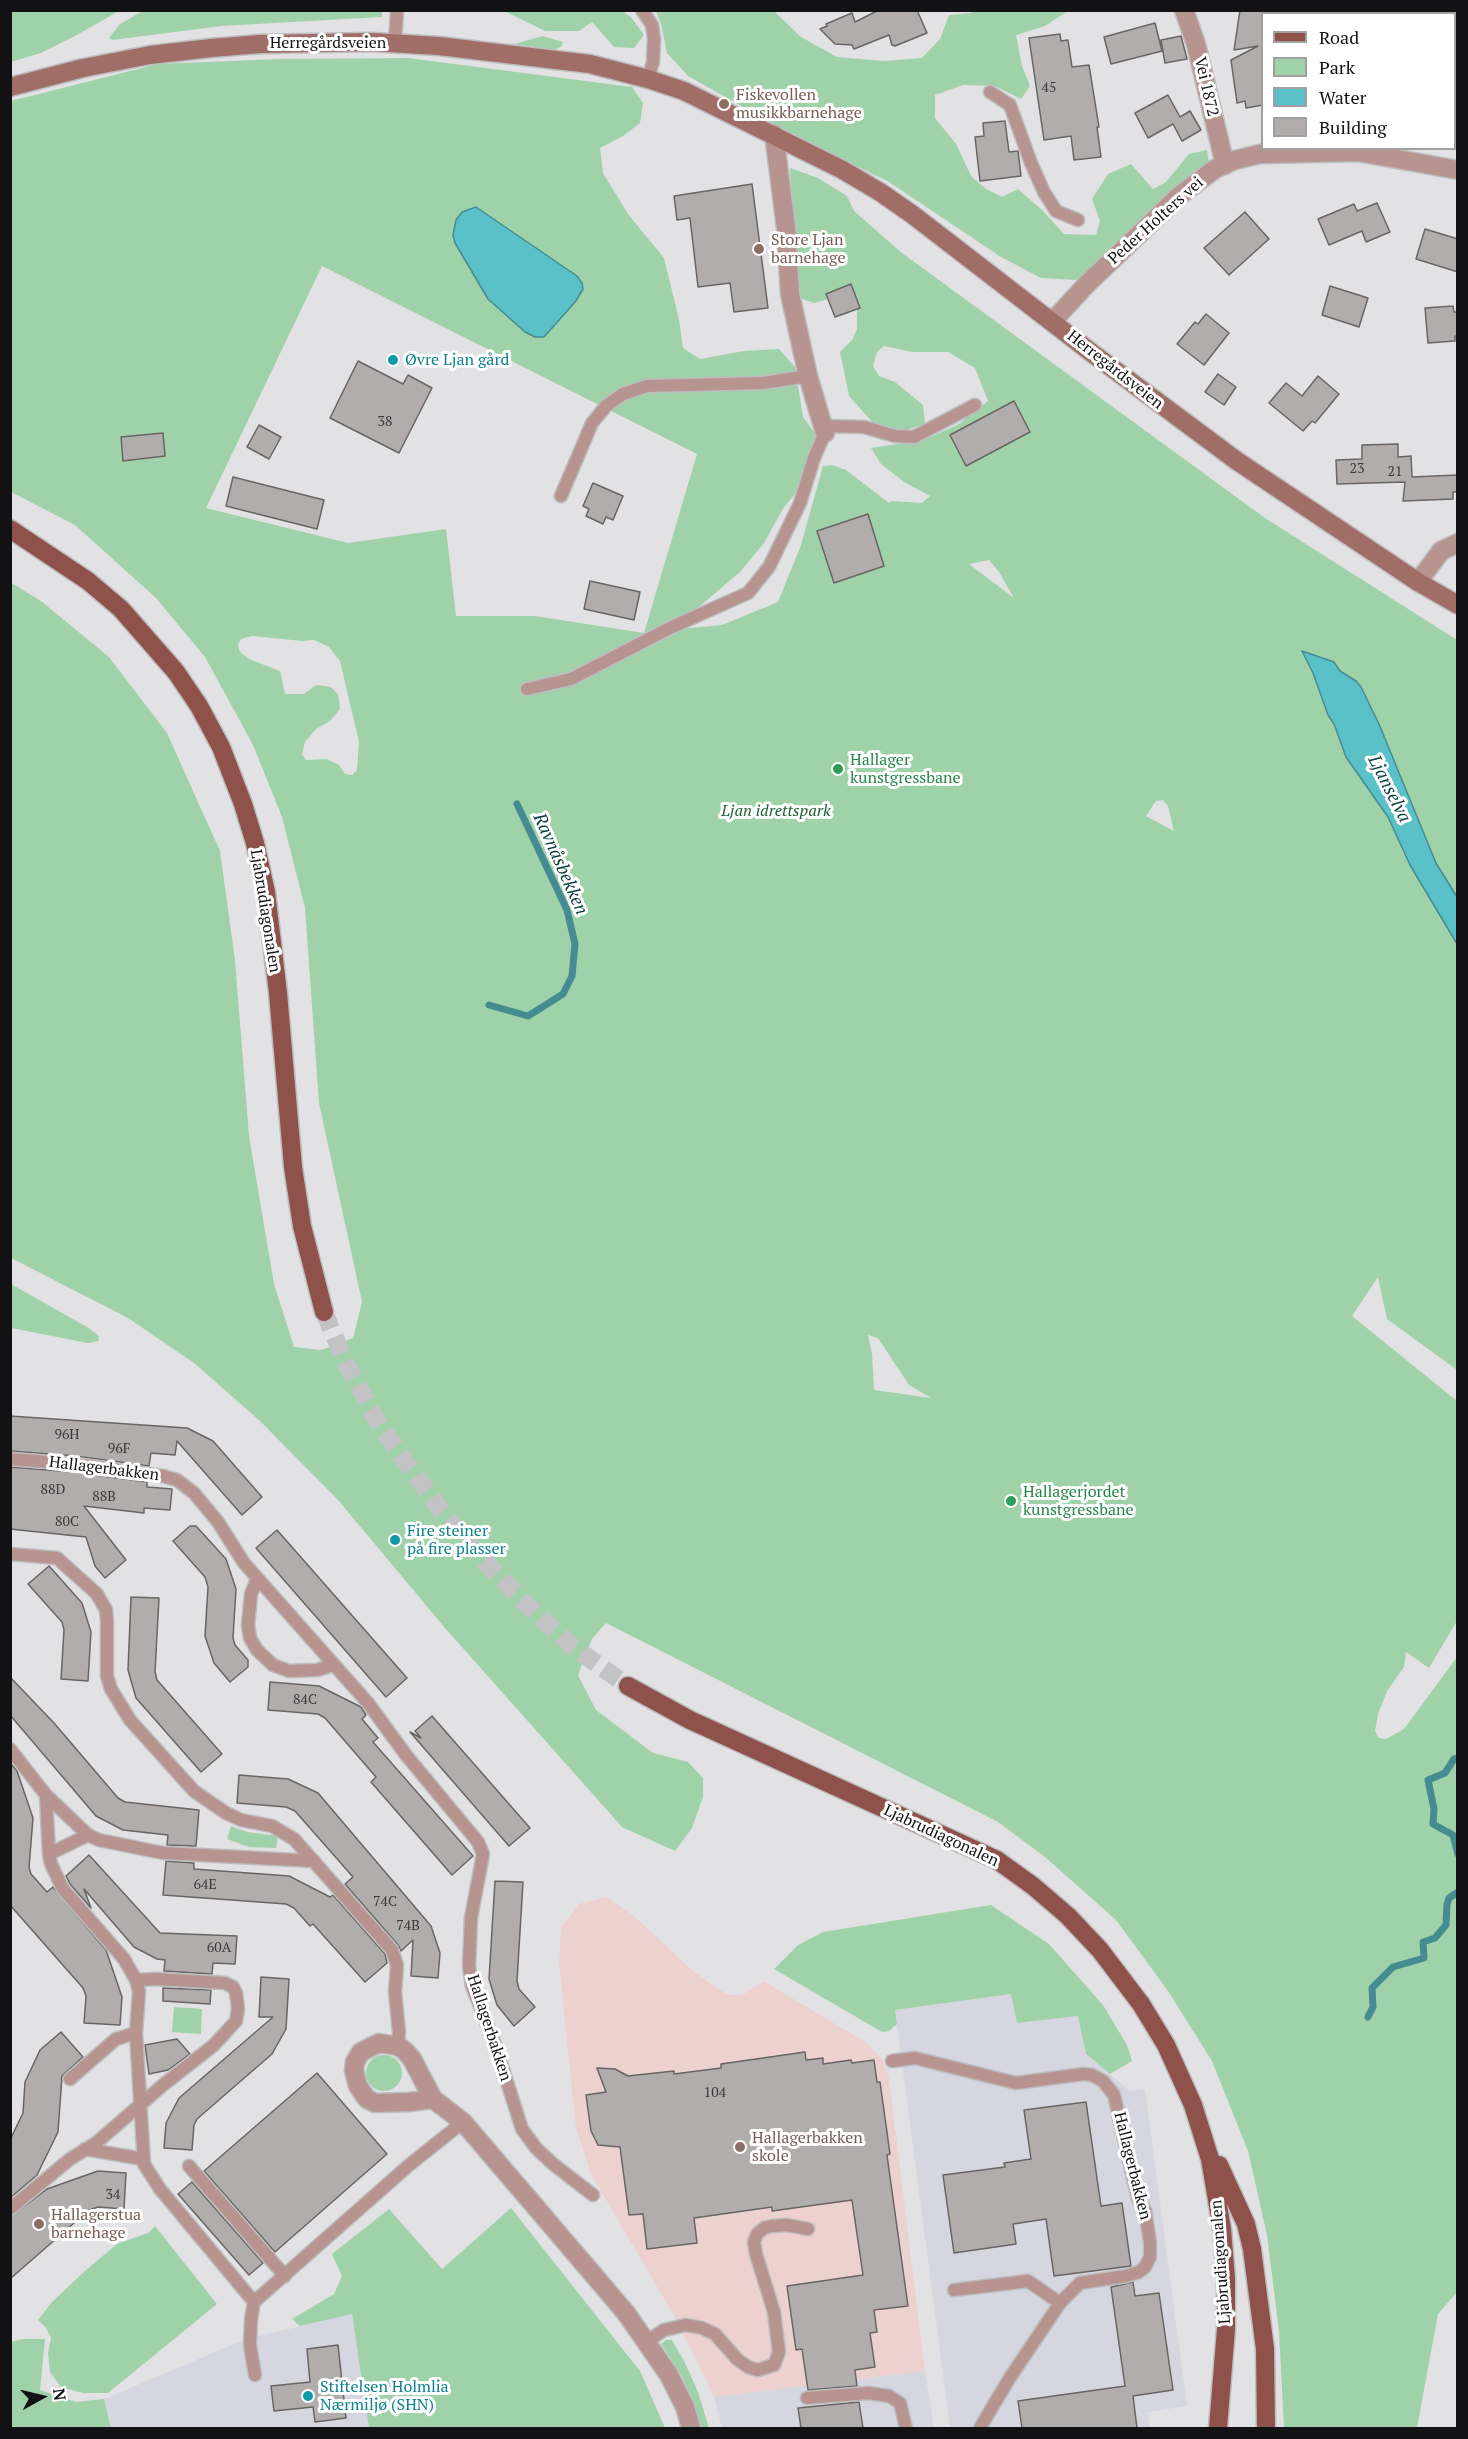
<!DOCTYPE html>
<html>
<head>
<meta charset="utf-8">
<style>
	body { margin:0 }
	#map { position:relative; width:1468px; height:2439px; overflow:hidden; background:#e2e2e5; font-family:"PT Serif",serif }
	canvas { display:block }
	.frame { position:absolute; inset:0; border:12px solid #121214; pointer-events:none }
	.legend { position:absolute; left:1261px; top:12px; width:195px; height:138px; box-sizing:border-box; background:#fff; border:2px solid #a0a0a1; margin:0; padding:8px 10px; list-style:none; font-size:18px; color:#121214 }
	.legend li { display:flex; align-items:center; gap:12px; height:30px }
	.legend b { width:30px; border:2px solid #a0a0a1 }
	.north { position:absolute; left:12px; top:2367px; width:60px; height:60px; -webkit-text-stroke:4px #fff; paint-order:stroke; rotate:82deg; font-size:16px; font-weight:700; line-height:24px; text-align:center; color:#121214 }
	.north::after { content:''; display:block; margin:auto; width:21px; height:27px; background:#121214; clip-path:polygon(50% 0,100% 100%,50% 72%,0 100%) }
</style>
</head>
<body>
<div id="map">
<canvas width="1468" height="2439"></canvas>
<div class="frame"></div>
<ul class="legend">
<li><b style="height:8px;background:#8e524b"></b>Road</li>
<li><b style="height:16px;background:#a0d2a9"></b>Park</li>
<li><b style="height:16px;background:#59c1c7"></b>Water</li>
<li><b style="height:16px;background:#b1adac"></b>Building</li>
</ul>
<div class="north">N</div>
</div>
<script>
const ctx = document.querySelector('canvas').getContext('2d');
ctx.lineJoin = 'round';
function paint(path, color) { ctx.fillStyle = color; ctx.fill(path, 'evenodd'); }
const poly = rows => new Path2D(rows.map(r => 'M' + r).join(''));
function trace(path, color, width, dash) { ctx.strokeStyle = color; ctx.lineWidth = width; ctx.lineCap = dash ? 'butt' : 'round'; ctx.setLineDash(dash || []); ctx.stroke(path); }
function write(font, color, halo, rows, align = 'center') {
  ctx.font = font + ' "PT Serif",serif'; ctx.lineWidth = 6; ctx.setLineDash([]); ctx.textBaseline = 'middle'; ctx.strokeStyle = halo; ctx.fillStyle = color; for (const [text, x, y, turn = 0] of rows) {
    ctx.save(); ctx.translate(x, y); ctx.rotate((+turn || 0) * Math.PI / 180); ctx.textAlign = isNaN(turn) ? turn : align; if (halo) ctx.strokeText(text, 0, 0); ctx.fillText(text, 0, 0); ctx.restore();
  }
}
paint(poly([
	[1011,1994,1017,2023,1079,2016,1086,2054,1130,2091,1145,2089,1187,2406,1148,2412,1150,2428,950,2428,895,2010],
	[352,2314,369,2428,111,2428,104,2399,246,2339],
	[925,2371,934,2428,722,2428,714,2397]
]), '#d5d6e0');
paint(poly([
	[606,1897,633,1915,693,1971,720,1990,729,1995,737,1995,746,1993,755,1986,765,1982,867,2043,882,2059,889,2078,925,2371,714,2397,676,2319,591,2174,576,2128,559,1965,561,1927,579,1904]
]), '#ecd1cf');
paint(poly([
	[11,10,119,10,119,11,77,35,41,53,11,62],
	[974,10,1068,11,1045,26,1016,35,1022,66,1030,86,1021,99,995,86,963,85,935,95,935,118,956,144,971,176,986,189,1002,197,1018,189,1043,211,1064,234,1096,235,1100,221,1092,199,1108,174,1131,164,1153,189,1166,182,1189,154,1207,150,1209,162,1201,175,1103,261,1077,280,1041,278,1001,257,889,182,793,135,688,76,667,53,661,24,656,11,774,11,801,37,837,57,885,61,922,58,940,39,949,15,971,13],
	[143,11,382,10,382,17,221,26,113,40,109,38,120,24],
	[504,11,622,11,631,17,644,35,634,48,614,47,592,22,579,31,545,31],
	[543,36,563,42,562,46,554,50,514,44],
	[408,58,632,87,643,103,640,123,623,136,600,148,603,173,628,214,664,258,679,319,683,348,700,359,744,351,779,349,795,367,803,417,819,439,823,454,818,467,784,507,764,543,740,572,686,618,648,632,722,625,778,602,801,545,823,466,832,465,846,470,889,503,892,501,922,503,930,496,904,482,881,464,871,448,924,440,959,424,988,401,975,368,948,352,912,352,884,346,877,352,873,366,879,376,895,382,923,405,925,424,903,431,874,424,849,396,840,352,852,340,857,329,857,299,842,295,814,303,802,299,795,280,790,168,818,178,847,196,854,211,902,253,1265,518,1457,640,1457,897,1436,863,1379,724,1361,687,1356,681,1340,671,1334,662,1302,652,1313,673,1328,715,1334,724,1346,757,1388,817,1410,865,1457,944,1457,1370,1387,1319,1378,1277,1352,1316,1457,1401,1457,1621,1429,1668,1406,1652,1404,1667,1387,1691,1378,1714,1375,1731,1379,1738,1386,1739,1404,1729,1457,1657,1457,2292,1438,2314,1417,2428,1284,2428,1279,2331,1267,2235,1248,2151,1212,2061,1168,1991,1116,1920,1045,1857,998,1822,606,1623,592,1639,578,1675,596,1710,653,1753,688,1762,703,1778,703,1797,692,1828,675,1851,622,1827,445,1628,338,1500,260,1421,194,1363,128,1318,11,1258,10,582,41,601,109,657,167,733,220,851,235,960,249,1136,274,1284,294,1347,321,1350,353,1338,362,1302,319,1103,305,908,282,817,253,745,205,657,156,598,75,525,11,492,11,101,158,64,279,59],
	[476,207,577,276,576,301,544,337,525,332,488,299,455,242,453,235],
	[322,266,697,454,644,633,535,616,456,616,446,529,348,543,206,508],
	[989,560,999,572,1014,598,969,564],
	[253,636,302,641,314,640,329,647,340,661,359,742,357,770,352,775,345,774,339,765,327,759,306,760,302,754,305,742,316,729,330,721,340,709,338,694,331,687,316,685,304,694,285,694,280,671,249,659,240,652,238,645,241,639],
	[1163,800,1168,806,1174,831,1146,816,1156,801],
	[868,1335,878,1338,909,1385,931,1398,874,1390,872,1353],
	[11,1284,87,1327,98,1335,99,1341,88,1343,11,1328],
	[231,1826,247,1832,278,1836,276,1848,249,1847,227,1839],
	[991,1905,1049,1944,1103,2005,1127,2045,1132,2061,1110,2074,1086,2054,1078,2016,1017,2023,1011,1994,895,2010,897,2024,889,2031,882,2032,774,1969,798,1945,823,1932],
	[174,2007,202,2009,201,2034,172,2032],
	'366 2073a18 18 0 1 1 36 0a18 18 0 1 1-36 0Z',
	[511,2208,640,2371,665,2428,369,2428,352,2314,300,2326,292,2319,334,2294,342,2276,332,2254,389,2209,442,2269],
	[155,2226,217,2304,108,2393,83,2393,61,2387,50,2372,48,2353,51,2338,46,2328,38,2320,52,2302,86,2270,117,2244,148,2233],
	[23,2339,45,2339,40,2390,76,2402,104,2399,111,2428,11,2428,11,2342],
	[666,2340,672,2340,685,2363,698,2392,709,2428,702,2428,683,2378,661,2344]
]), '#a0d2a9');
const water = poly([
	[476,207,577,276,582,283,583,289,576,301,544,337,535,337,525,332,488,299,455,243,453,235,456,220,462,212,476,207],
	[1302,651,1334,662,1340,671,1356,681,1361,687,1379,724,1436,863,1457,897,1457,944,1410,865,1388,817,1346,757,1334,724,1328,715,1313,673,1302,651]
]);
paint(water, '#59c1c7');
trace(water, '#448c91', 1.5);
trace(poly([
	[489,1005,528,1016,563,994,572,976,575,944,567,910,517,804],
	[1458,1758,1454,1759,1445,1773,1428,1780,1434,1809,1433,1824,1453,1835,1458,1854],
	[1368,2017,1373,2007,1372,1988,1393,1967,1424,1958,1423,1942,1435,1938,1446,1925,1447,1904,1449,1898,1458,1892]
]), '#448c91', 7);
const building = poly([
	[879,10,917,10,927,33,895,46,892,45,889,35,854,49,852,45,835,44,820,29,827,26,826,24,852,13,855,22,879,10],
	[1240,10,1263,10,1263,105,1246,108,1245,101,1237,103,1231,60,1258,46,1234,50,1240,10],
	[1155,23,1162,51,1111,64,1104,37,1155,23],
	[1060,34,1061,41,1068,40,1072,67,1089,65,1099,127,1097,127,1101,157,1074,160,1071,136,1044,140,1029,38,1060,34],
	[1181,36,1187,59,1165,63,1161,40,1181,36],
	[1168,95,1180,117,1190,111,1201,130,1182,141,1173,124,1148,138,1135,113,1168,95],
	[1005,121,1009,152,1018,151,1021,176,980,181,975,137,984,136,983,123,1005,121],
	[752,184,768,308,734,312,730,283,698,287,690,218,677,220,674,196,752,184],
	[1377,203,1390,232,1366,242,1362,231,1329,245,1318,219,1354,204,1357,211,1377,203],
	[1245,212,1269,239,1229,275,1204,248,1245,212],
	[1425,229,1458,239,1458,272,1416,259,1425,229],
	[851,284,860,308,835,317,826,294,851,284],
	[1330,286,1368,298,1359,327,1322,315,1330,286],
	[1453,306,1454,312,1458,312,1458,336,1455,336,1455,341,1428,343,1425,308,1453,306],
	[1206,314,1229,333,1204,365,1177,344,1195,322,1198,324,1206,314],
	[358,361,403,384,408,375,432,388,399,453,330,418,358,361],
	[1218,374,1236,387,1224,405,1205,392,1218,374],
	[1318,376,1339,394,1315,423,1312,421,1303,431,1269,403,1286,383,1302,396,1318,376],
	[1014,401,1030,432,966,466,950,435,1014,401],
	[259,425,281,437,269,459,247,447,259,425],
	[163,433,165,456,123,461,121,437,163,433],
	[1398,444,1398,457,1411,456,1412,477,1458,475,1458,492,1453,492,1453,499,1403,501,1405,482,1337,484,1336,460,1362,459,1362,445,1398,444],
	[233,477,324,500,317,529,226,506,233,477],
	[593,483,623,496,613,520,606,517,603,524,586,516,589,509,583,506,593,483],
	[868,514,884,566,834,583,817,531,868,514],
	[590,581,640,592,634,620,584,609,590,581],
	[10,1416,187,1428,213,1441,262,1497,242,1515,177,1441,175,1455,151,1453,149,1466,75,1456,10,1451,10,1416],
	[10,1467,73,1472,147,1482,147,1487,172,1489,170,1510,144,1508,144,1513,84,1506,126,1560,105,1578,95,1566,86,1537,10,1529,10,1467],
	[190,1526,196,1526,226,1559,236,1589,233,1638,235,1645,248,1660,248,1667,230,1682,214,1663,205,1636,208,1587,205,1577,173,1541,190,1526],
	[277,1530,407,1678,386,1697,256,1548,277,1530],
	[49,1566,82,1603,91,1632,88,1681,61,1679,64,1630,62,1622,28,1584,49,1566],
	[131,1597,159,1598,155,1672,157,1680,222,1754,201,1772,136,1698,128,1670,131,1597],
	[10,1677,54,1723,118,1798,125,1802,199,1810,196,1846,167,1845,168,1835,123,1830,96,1816,10,1715,10,1677],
	[270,1682,319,1686,361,1707,366,1715,362,1719,378,1738,373,1742,473,1856,452,1875,371,1782,376,1777,325,1718,318,1714,268,1710,270,1682],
	[432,1716,530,1828,509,1846,410,1732,421,1738,415,1731,432,1716],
	[10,1763,17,1771,33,1818,29,1867,31,1874,47,1892,53,1887,106,1950,122,1997,120,2025,84,2023,86,1996,83,1988,10,1905,10,1763],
	[239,1775,288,1779,318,1793,431,1926,440,1953,438,1978,411,1976,413,1940,401,1951,398,1945,345,1884,353,1877,295,1811,286,1807,237,1803,239,1775],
	[89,1855,160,1933,237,1936,235,1964,213,1963,212,1974,164,1971,165,1960,157,1959,134,1947,84,1889,91,1908,70,1884,66,1876,89,1855],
	[166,1861,194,1863,194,1869,289,1876,330,1897,333,1895,385,1954,387,1963,365,1982,313,1924,310,1926,294,1908,286,1904,163,1895,166,1861],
	[495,1881,523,1882,517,1981,519,1989,535,2007,514,2026,497,2005,489,1979,495,1881],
	[261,1977,289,1979,286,2029,272,2054,197,2119,194,2125,192,2150,164,2148,166,2123,179,2098,273,2017,259,2017,261,1977],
	[163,1988,211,1990,210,2004,163,2001,163,1988],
	[61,2032,83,2057,62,2076,58,2132,37,2175,10,2198,10,2140,23,2113,25,2082,40,2050,61,2032],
	[177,2039,190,2054,168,2070,149,2074,145,2045,177,2039],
	[805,2052,806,2060,823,2058,823,2064,851,2060,852,2063,874,2060,877,2082,880,2082,890,2154,887,2155,890,2177,908,2306,874,2310,877,2332,870,2333,875,2367,855,2370,857,2386,808,2390,802,2349,796,2350,787,2286,863,2275,852,2200,772,2211,772,2207,694,2218,697,2243,647,2249,643,2214,629,2215,620,2147,598,2145,591,2131,586,2095,606,2092,597,2068,615,2069,628,2076,674,2071,674,2074,721,2068,721,2064,805,2052],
	[317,2073,387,2154,275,2252,204,2171,317,2073],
	[1086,2102,1101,2206,1122,2203,1131,2266,1054,2276,1046,2219,1013,2224,1016,2244,954,2253,943,2175,1005,2167,1004,2163,1031,2159,1024,2110,1086,2102],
	[98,2171,126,2173,124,2209,98,2207,89,2210,10,2279,10,2217,47,2189,98,2171],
	[192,2182,263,2263,249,2275,178,2194,192,2182],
	[1133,2282,1135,2296,1159,2293,1173,2390,1133,2396,1137,2428,1022,2428,1018,2401,1125,2386,1111,2287,1133,2282],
	[338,2345,346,2418,315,2422,313,2407,274,2411,271,2386,310,2382,307,2349,338,2345],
	[859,2402,863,2428,801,2428,798,2408,859,2402]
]);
paint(building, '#b1adac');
trace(building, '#686564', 1.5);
trace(poly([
	[324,1312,346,1363,380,1426,445,1516,490,1567,529,1607,572,1646,628,1686]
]), '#c3c3c6', 18, [18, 9]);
const lane = poly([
	[642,10,652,25,654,39,653,62,648,79],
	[1395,14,1395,10],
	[395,43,397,10],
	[990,92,1010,105,1031,163,1044,192,1056,211,1078,220],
	[822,426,864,427,895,436,914,437,975,405],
	[561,496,592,423,606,406,623,394,647,386,763,383,808,376],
	[527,689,571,679,672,627,748,593,769,567,800,503,814,458,825,433],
	[10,1459,74,1464,163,1476,177,1480,194,1493,218,1522,244,1563,368,1703,406,1755,478,1842,483,1854,471,1918,469,1966,472,1986,496,2047,522,2129,536,2148,553,2164,593,2195],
	[10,1554,57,1558,97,1594,106,1610,107,1621,107,1676,111,1689,130,1720,194,1791,226,1813,241,1820,272,1826,294,1839,392,1950,397,1965,395,1992,399,2032,398,2046],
	[257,1579,251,1594,248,1625,250,1638,257,1650,273,1665,289,1671,317,1670,333,1665],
	[10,1749,46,1795,88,1835,99,1840,163,1853,314,1861],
	[46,1795,49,1854],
	[88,1835,49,1854,51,1864,63,1889,124,1959,136,1980,139,1991,136,2033,144,2164,160,2189,254,2302],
	[892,2061,915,2058,1016,2083,1083,2074,1092,2075,1103,2081,1114,2095,1138,2199,1145,2210,1150,2242,1150,2257,1145,2267,1139,2272,1126,2276,1080,2283,1060,2303,1009,2379,980,2428],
	[70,2079,116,2039,136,2033],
	[85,2149,143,2159],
	[189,2166,285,2276],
	[10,2209,70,2159,96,2143,163,2085,214,2045,236,2021,238,2009,236,1993,233,1987,225,1983,155,1979,136,1980],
	[954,2290,1028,2281,1060,2303],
	[646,2342,664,2330,686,2325,702,2328,715,2334,737,2359,748,2367,758,2370,774,2365,779,2352,774,2312,756,2254,754,2242,757,2234,764,2228,772,2226,787,2225,808,2229],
	[255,2375,250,2345,251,2319,254,2302,408,2166,463,2122],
	[807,2398,868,2393,889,2396,900,2403,906,2428]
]);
const street = poly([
	[1184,10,1196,44,1225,165],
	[774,134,786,228,790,294,808,376,825,433],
	[1052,322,1086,285,1180,195,1215,169,1235,160,1260,154,1358,152,1458,170],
	[1418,582,1441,551,1458,543],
	[433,2099,409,2102,375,2103,367,2099,358,2086,354,2071,355,2062,361,2052,379,2043,398,2046,405,2051,412,2059,433,2099,463,2122,626,2313,669,2375,685,2407,691,2428]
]);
const secondary = poly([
	[10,87,83,68,150,55,211,48,260,44,372,42,439,46,590,64,648,79,684,91,841,169,880,192,913,215,1092,353,1237,461,1418,582,1458,605]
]);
const primary = poly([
	[10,529,88,581,121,609,176,672,199,706,221,747,243,804,255,843,266,892,278,993,293,1167,302,1226,324,1312],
	[628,1686,690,1720,997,1860,1033,1886,1068,1916,1100,1950,1141,2004,1166,2045,1193,2105,1210,2159,1222,2229,1226,2278,1226,2329,1218,2428],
	[1219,2165,1246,2224,1252,2249,1265,2349,1266,2428]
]);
trace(lane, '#bdbdbf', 15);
trace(street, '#bdbdbf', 21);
trace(secondary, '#bdbdbf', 21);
trace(primary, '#bdbdbf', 21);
trace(lane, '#b7948f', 12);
trace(street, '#b7948f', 18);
trace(secondary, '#a06e67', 18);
trace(primary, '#8e524b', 18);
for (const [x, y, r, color] of [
	[724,104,6,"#8d6e63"],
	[759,249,6,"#8d6e63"],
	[393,360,6,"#0f9aa8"],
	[838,769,6,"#2e9e5b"],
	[1011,1501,6,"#2e9e5b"],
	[395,1540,6,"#0f9aa8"],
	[740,2147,6,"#8d6e63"],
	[39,2224,6,"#8d6e63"],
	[308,2396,6,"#0f9aa8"]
]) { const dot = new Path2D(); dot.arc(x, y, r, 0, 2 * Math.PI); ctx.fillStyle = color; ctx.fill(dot); trace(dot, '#fff', 2); }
write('14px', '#3a393a', null, [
	["45",1049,88],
	["38",385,422],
	["23",1357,469],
	["21",1395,472],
	["96H",67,1435],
	["96F",119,1449],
	["88D",53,1490],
	["88B",104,1497],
	["80C",67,1522],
	["84C",305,1700],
	["64E",205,1885],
	["74C",385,1902],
	["74B",408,1926],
	["60A",219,1948],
	["104",715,2093],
	["34",113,2195]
]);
write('16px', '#121214', '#fff', [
	["Herregårdsveien",328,43],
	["Vei 1872",1206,87,77],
	["Peder Holters vei",1156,221,-42],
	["Herregårdsveien",1115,370,38],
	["Ljabrudiagonalen",265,911,81],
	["Hallagerbakken",104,1469,7],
	["Ljabrudiagonalen",941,1836,25],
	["Hallagerbakken",489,2028,72],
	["Hallagerbakken",1132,2166,76],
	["Ljabrudiagonalen",1221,2262,-94]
]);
write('16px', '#785e54', '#fff', [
	["Fiskevollen",736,95],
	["musikkbarnehage",736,113],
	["Store Ljan",771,240],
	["barnehage",771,258],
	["Hallagerbakken",752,2138],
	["skole",752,2156],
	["Hallagerstua",51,2215],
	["barnehage",51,2233]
], 'left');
write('16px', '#0d838f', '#fff', [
	["Øvre Ljan gård",405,360],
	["Fire steiner",407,1531],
	["på fire plasser",407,1549],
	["Stiftelsen Holmlia",320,2387],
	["Nærmiljø (SHN)",320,2405]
], 'left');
write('16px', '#27864d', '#fff', [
	["Hallager",850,760],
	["kunstgressbane",850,778],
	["Hallagerjordet",1023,1492],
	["kunstgressbane",1023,1510]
], 'left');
write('italic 16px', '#1f6133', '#fff', [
	["Ljan idrettspark",776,811]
]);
write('italic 18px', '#0b3d3f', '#fff', [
	["Ljanselva",1389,789,63],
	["Ravnåsbekken",560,864,66]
]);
</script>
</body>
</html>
